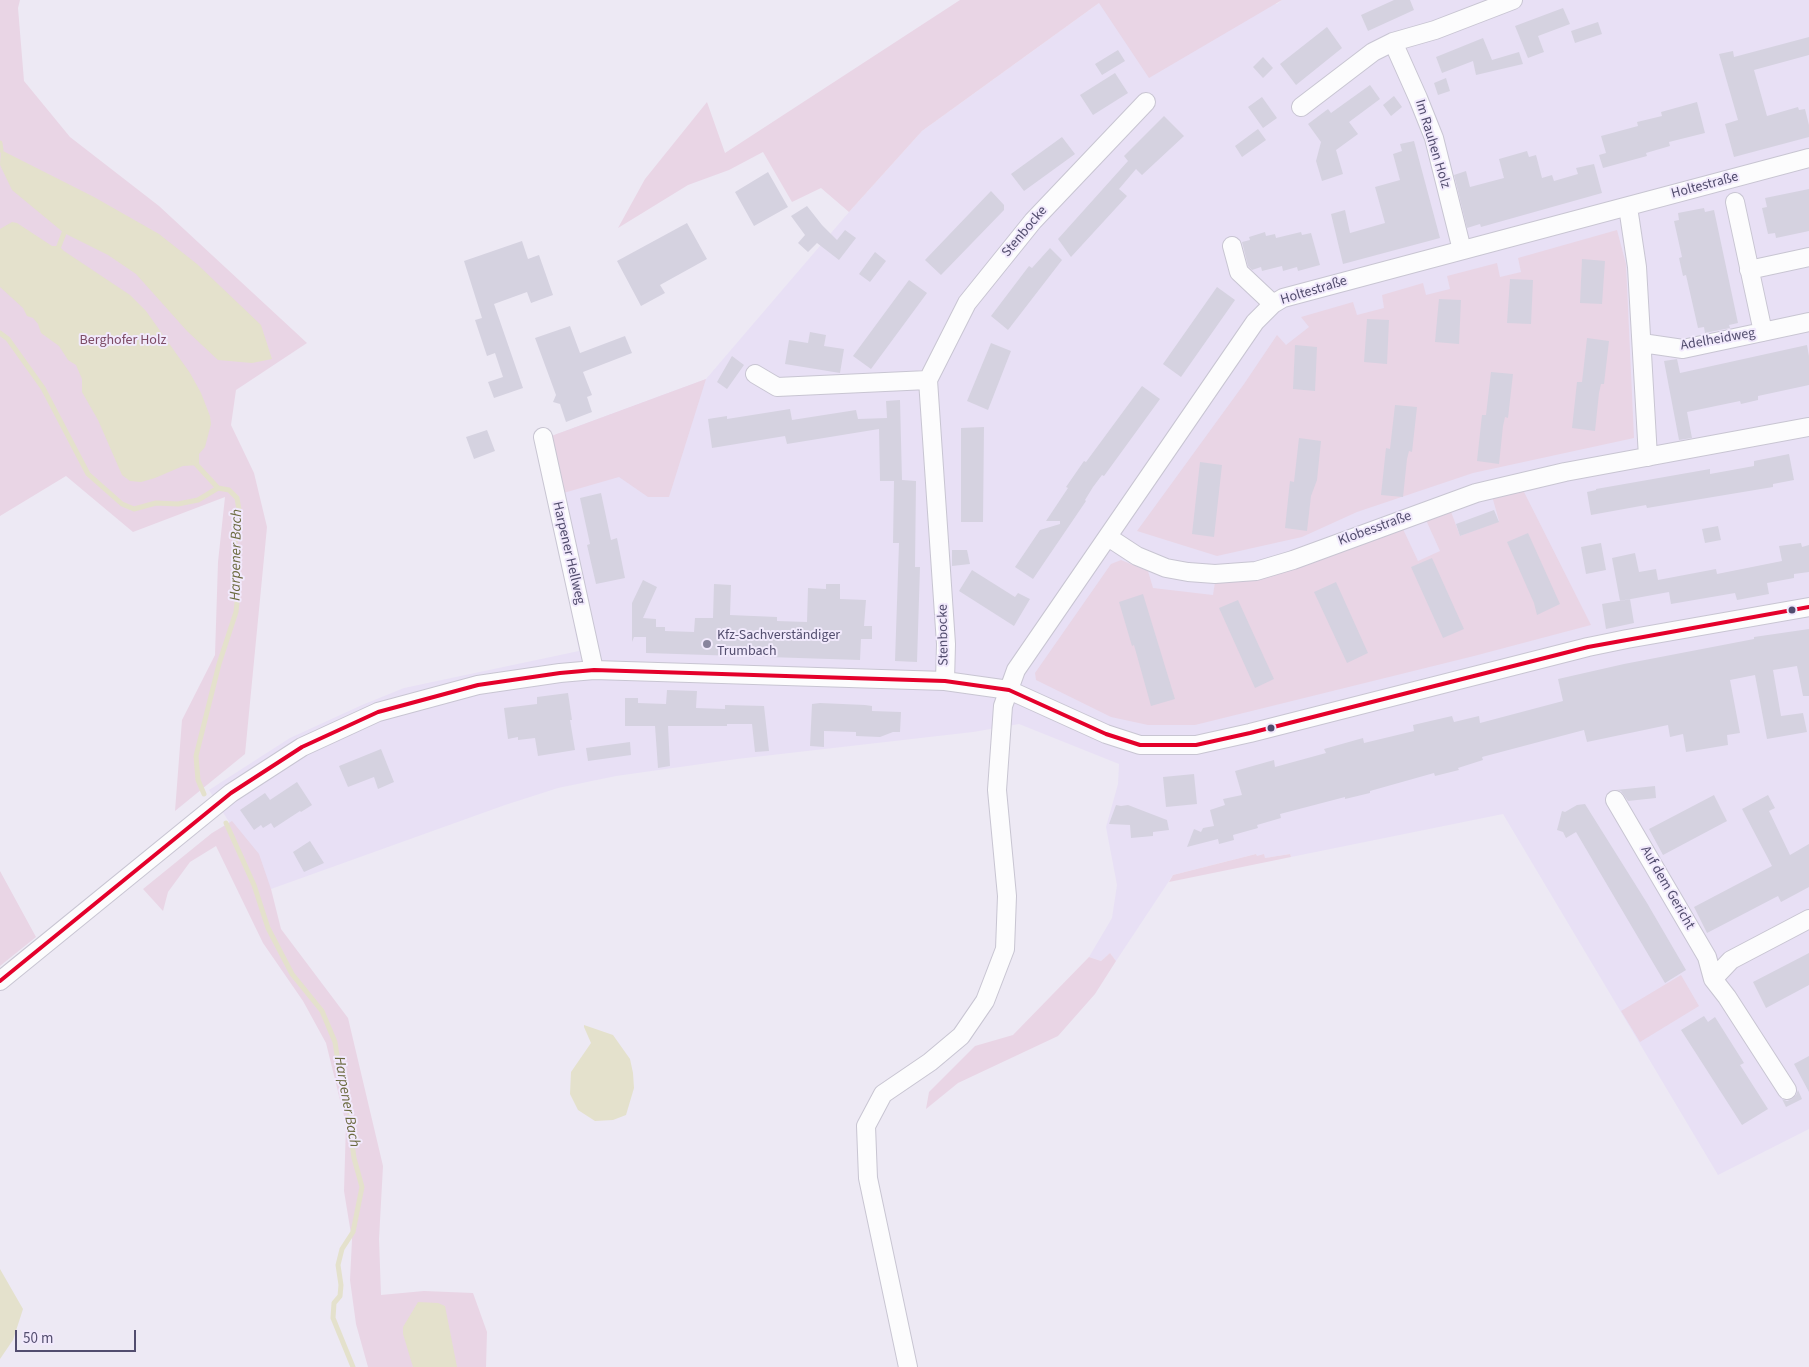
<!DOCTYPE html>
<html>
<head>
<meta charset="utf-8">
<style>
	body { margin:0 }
	#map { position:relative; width:1809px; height:1367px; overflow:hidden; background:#ede9f4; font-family:"Source Sans 3",sans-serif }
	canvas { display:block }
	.scale { position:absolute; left:15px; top:1330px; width:121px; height:22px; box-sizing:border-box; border:2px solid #524d6e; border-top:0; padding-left:6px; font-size:15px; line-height:18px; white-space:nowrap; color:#524d6e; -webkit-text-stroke:4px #f1e9fc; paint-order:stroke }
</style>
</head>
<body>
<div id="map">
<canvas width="1809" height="1367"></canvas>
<div class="scale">50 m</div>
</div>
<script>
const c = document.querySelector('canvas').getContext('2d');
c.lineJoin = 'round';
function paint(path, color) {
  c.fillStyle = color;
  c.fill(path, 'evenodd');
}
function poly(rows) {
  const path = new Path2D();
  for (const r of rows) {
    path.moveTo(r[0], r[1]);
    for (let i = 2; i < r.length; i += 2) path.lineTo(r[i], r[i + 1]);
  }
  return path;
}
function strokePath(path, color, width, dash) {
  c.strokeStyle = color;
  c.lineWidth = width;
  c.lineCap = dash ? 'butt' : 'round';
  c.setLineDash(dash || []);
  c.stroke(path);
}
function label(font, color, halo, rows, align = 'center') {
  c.font = font + ' "Source Sans 3",sans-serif';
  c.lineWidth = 4;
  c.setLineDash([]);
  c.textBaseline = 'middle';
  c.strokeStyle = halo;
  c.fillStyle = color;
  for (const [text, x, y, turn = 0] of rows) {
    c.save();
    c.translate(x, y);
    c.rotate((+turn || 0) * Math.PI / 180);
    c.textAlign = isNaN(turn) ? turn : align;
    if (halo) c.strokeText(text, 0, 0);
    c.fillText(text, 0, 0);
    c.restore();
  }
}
paint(poly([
	[1282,0,1809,0,1809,1129,1718,1175,1503,814,1291,857,1290,854,1265,858,1257,856,1256,854,1173,875,1116,961,1110,953,1101,961,1089,957,1112,918,1117,885,1106,827,1118,784,1119,764,1019,724,973,732,737,759,616,776,558,788,505,805,271,889,209,790,290,738,362,705,404,688,579,651,538,441,706,379,849,212,922,131,1099,3,1277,4]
]), '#e8e0f5');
paint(poly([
	[0,0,20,0,18,8,24,81,70,137,159,206,307,343,236,390,231,425,254,473,267,527,245,754,175,811,182,720,215,655,218,562,225,497,133,532,66,476,0,516],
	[960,0,1282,0,1149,78,1099,3,922,131,849,212,821,188,792,202,763,152,729,170,688,185,618,228,645,179,707,102,725,153],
	[1617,230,1626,264,1634,438,1473,473,1357,512,1302,537,1217,556,1137,531,1244,384,1277,335,1286,345,1309,327,1301,317,1353,302,1357,315,1384,308,1382,295,1423,283,1426,295,1450,289,1447,276,1497,263,1500,277,1521,272,1518,258],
	[706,379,669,497,648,497,619,477,560,494,546,438],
	[1521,486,1591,625,1474,656,1195,725,1148,725,1111,717,1036,680,1035,673,1111,564,1121,560,1148,571,1153,588,1213,595,1215,582,1270,576,1403,529,1418,561,1440,551,1426,520,1450,509,1460,536,1499,521,1492,496],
	[232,821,259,854,271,889,281,929,348,1018,383,1166,379,1239,381,1295,424,1291,473,1293,487,1332,486,1367,368,1367,356,1324,350,1280,352,1240,344,1191,346,1124,326,1043,303,1001,263,943,216,846,190,862,168,892,163,911,143,889,212,833],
	[1256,854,1257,856,1264,854,1265,858,1290,854,1291,857,1169,882,1173,875],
	[0,871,36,937,0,966],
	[1110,953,1116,961,1095,994,1058,1036,958,1083,926,1109,929,1092,975,1046,1013,1035,1089,957,1101,961],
	[1681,975,1699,1006,1640,1042,1621,1011]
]), '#e9d5e5');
paint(poly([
	[1,150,94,197,159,234,197,264,261,325,272,359,252,363,218,360,187,331,136,274,108,255,64,233,12,190,0,165],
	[12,222,17,223,52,246,59,246,64,251,130,295,146,311,190,373,201,393,210,416,211,424,205,447,199,454,199,465,183,466,155,478,141,482,130,481,122,475,98,420,82,392,82,379,76,365,68,360,59,346,41,333,38,324,33,318,27,316,23,308,0,287,0,229],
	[584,1025,613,1035,630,1059,633,1073,634,1088,626,1115,613,1120,595,1121,578,1110,570,1094,571,1072,591,1043,584,1027],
	[0,1269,23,1309,13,1340,0,1359],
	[418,1302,438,1303,445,1306,457,1367,413,1367,403,1334,403,1327]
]), '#e4e1cc');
strokePath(poly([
	[0,143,1,150],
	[59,246,64,233],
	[0,333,8,339,43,388,88,474,122,504,134,509,156,503,178,504,198,500,218,488,229,490,237,498,239,510,235,543,235,575,238,593,236,612,219,664,196,756,198,780,204,794],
	[194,462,218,488],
	[226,823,254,885,268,928,292,974,322,1011,335,1042,338,1062,350,1108,350,1128,354,1158,362,1187,353,1232,342,1249,338,1265,341,1285,340,1296,334,1303,333,1318,353,1367]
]), '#e4e1cc', 5);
paint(poly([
	[1394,0,1410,0,1414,10,1368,31,1361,15],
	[1563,8,1570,24,1538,36,1544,52,1528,58,1515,26],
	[1598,22,1602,34,1575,43,1571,31],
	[1327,27,1342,48,1296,85,1280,64],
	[1809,37,1809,55,1754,70,1767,116,1798,107,1799,110,1805,109,1809,125,1809,137,1734,157,1725,124,1738,120,1719,54,1733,51,1734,57],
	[1483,38,1492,60,1519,52,1523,64,1476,75,1473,61,1442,73,1436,57],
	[1118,50,1125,61,1102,75,1095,64],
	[1263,57,1273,68,1263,78,1253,67],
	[1115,73,1128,93,1093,115,1080,95],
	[1446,78,1450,91,1438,95,1434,83],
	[1370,85,1380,99,1349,122,1358,134,1336,150,1343,174,1322,181,1316,161,1321,142,1308,124,1328,109,1331,113],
	[1394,96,1402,107,1391,116,1383,105],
	[1262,97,1277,118,1263,128,1248,107],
	[1697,102,1705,133,1669,142,1670,146,1646,153,1647,156,1603,168,1599,155,1606,153,1601,136,1638,126,1637,122,1662,116,1661,112],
	[1164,116,1184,136,1142,175,1136,169,1119,189,1127,196,1071,257,1058,239,1128,161,1124,156],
	[1258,129,1266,140,1242,157,1235,146],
	[1062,137,1075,154,1024,191,1011,174],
	[1414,141,1440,238,1343,264,1331,214,1345,210,1350,233,1385,223,1375,187,1400,180,1393,154,1402,151,1400,144],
	[1527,151,1529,157,1536,155,1542,178,1552,175,1554,181,1578,174,1576,168,1594,164,1602,193,1481,227,1480,224,1467,228,1454,175,1466,171,1470,187,1504,178,1499,159],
	[768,172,788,207,754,226,735,192],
	[1809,189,1809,231,1776,238,1775,233,1768,234,1762,208,1767,207,1765,198],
	[991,191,1004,205,1004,210,941,275,925,260],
	[807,206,822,225,837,240,845,230,856,238,839,260,817,243,808,252,798,243,805,235,791,216],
	[1704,208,1705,212,1714,210,1738,323,1729,325,1730,328,1705,333,1704,327,1698,328,1686,275,1683,276,1679,258,1682,257,1674,221,1679,220,1678,213],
	[687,223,707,259,660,285,665,293,641,306,617,261],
	[1265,232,1266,236,1275,234,1276,238,1301,232,1302,235,1311,233,1320,265,1298,271,1297,267,1283,271,1282,266,1262,271,1261,267,1252,270,1248,266,1242,242,1250,240,1249,237],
	[522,241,528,259,539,255,553,295,531,303,527,292,494,304,523,388,494,398,488,382,503,377,495,353,487,356,475,320,482,318,464,261],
	[1050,248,1062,260,1008,330,991,316,1029,266,1032,268],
	[875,252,886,261,870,282,859,274],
	[1582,259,1605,261,1602,304,1580,303],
	[1510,279,1533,280,1531,324,1507,323],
	[909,280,927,293,871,369,853,356],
	[1217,287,1235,300,1181,377,1163,364],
	[1439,299,1461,300,1459,344,1435,342],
	[1367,319,1389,320,1387,364,1364,362],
	[570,326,580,353,625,336,632,353,583,372,592,395,587,397,592,412,566,422,560,404,553,402,556,395,535,338],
	[810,332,826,335,824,346,844,349,840,373,785,364,789,340,808,343],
	[1587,338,1609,341,1604,384,1601,384,1599,393,1595,431,1572,428,1577,382,1582,382],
	[991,343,1011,351,988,410,967,401],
	[1295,345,1317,347,1315,391,1293,389],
	[1807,345,1809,356,1809,385,1758,396,1758,400,1741,404,1740,401,1687,412,1692,438,1679,440,1664,361,1677,359,1680,373],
	[732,356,744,365,727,389,717,382],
	[1491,372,1513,374,1508,418,1505,417,1503,426,1499,464,1477,461,1482,415,1486,415],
	[1142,386,1160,399,1104,476,1102,475,1093,487,1085,500,1086,501,1033,579,1015,567,1040,530,1060,524,1060,521,1046,521,1068,488,1066,487,1084,461,1086,462],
	[900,400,902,480,916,481,915,567,920,567,917,662,895,661,899,543,893,543,894,481,880,481,879,429,787,444,785,436,712,448,708,419,727,416,727,419,790,409,792,420,856,410,858,419,887,418,886,401],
	[1395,405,1417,407,1412,452,1409,451,1407,459,1403,497,1381,495,1386,448,1390,449],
	[984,427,983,522,961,522,961,428],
	[487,430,495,451,474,459,466,437],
	[1299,438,1321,441,1317,480,1311,496,1307,531,1285,528,1290,481,1294,482],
	[1789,454,1794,480,1773,484,1773,487,1647,508,1646,505,1591,515,1587,492,1596,490,1596,489,1710,469,1710,474,1754,466,1754,461],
	[1200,462,1222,465,1214,537,1192,534],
	[601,493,611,540,617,538,625,578,596,584,587,545,590,544,580,498],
	[1494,510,1499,522,1460,536,1456,524],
	[1718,526,1721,540,1705,543,1702,529],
	[1528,533,1560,604,1537,615,1534,603,1507,542],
	[1601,543,1606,570,1586,574,1581,547],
	[1801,543,1802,547,1809,545,1809,572,1794,574,1794,578,1767,583,1769,594,1737,600,1735,593,1671,604,1669,592,1620,601,1612,558,1635,553,1639,572,1656,569,1658,580,1716,569,1717,574,1782,561,1779,546],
	[952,550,967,550,970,564,952,566],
	[1432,558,1464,629,1443,638,1411,567],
	[972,570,1015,597,1018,593,1030,599,1014,626,959,591],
	[643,580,657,587,643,618,656,619,656,627,665,627,665,631,694,632,695,618,713,618,714,584,731,585,730,615,777,617,777,621,807,622,808,588,826,589,826,584,840,584,840,599,866,600,864,626,872,626,872,639,861,639,860,660,646,653,646,637,634,637,632,642,632,603],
	[1336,582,1368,653,1347,663,1314,592],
	[1143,594,1175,699,1151,706,1134,645,1132,646,1119,602],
	[1630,599,1634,623,1606,629,1602,604],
	[1238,600,1274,679,1255,688,1219,608],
	[1809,629,1809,696,1803,696,1797,666,1773,670,1781,716,1803,713,1807,732,1767,739,1755,675,1730,680,1740,733,1727,735,1728,745,1686,752,1683,734,1670,737,1668,725,1587,742,1584,730,1482,757,1483,760,1458,768,1459,770,1435,776,1434,773,1370,791,1370,793,1345,799,1345,797,1280,814,1281,818,1257,825,1258,828,1233,835,1234,840,1219,844,1218,839,1187,847,1194,829,1201,832,1203,828,1214,826,1210,810,1225,805,1223,799,1242,795,1235,771,1274,760,1275,767,1326,753,1324,749,1363,738,1364,743,1414,731,1413,725,1452,716,1454,722,1479,716,1480,723,1563,701,1558,679,1624,664,1754,639,1754,637],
	[667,690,697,691,696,708,725,709,725,705,764,706,769,751,755,752,752,724,727,724,727,726,668,726,670,766,658,768,655,726,625,726,625,698,638,698,638,703,666,704],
	[568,693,572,720,570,720,575,750,538,756,535,738,518,740,518,737,508,739,504,708,537,704,537,697],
	[820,703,865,705,872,706,872,711,901,712,900,732,893,732,880,737,856,736,856,732,824,731,824,747,810,746,812,704],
	[630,742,631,755,588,761,586,748],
	[381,749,394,782,378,789,374,777,348,787,339,766],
	[1194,774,1197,804,1166,807,1163,777],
	[297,782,312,805,301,812,300,811,274,828,271,823,263,828,261,825,254,830,240,810,265,793,270,800],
	[1655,786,1656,798,1628,801,1621,791,1616,790],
	[1714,795,1727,821,1663,855,1649,829],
	[1768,795,1775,808,1769,811,1790,855,1809,844,1809,887,1781,902,1778,896,1707,933,1694,907,1772,866,1742,809],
	[1585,804,1647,903,1686,970,1665,983,1576,832,1566,838,1563,832,1557,830,1562,811,1565,812,1577,805],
	[1116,805,1121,806,1128,805,1167,820,1169,830,1153,832,1153,836,1131,838,1130,825,1109,824],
	[310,841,324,863,304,872,293,852],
	[1809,953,1809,985,1766,1008,1753,982],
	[1704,1016,1708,1022,1715,1017,1744,1063,1740,1065,1768,1109,1742,1125,1681,1030],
	[1809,1056,1809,1092,1794,1064],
	[1798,1090,1802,1099,1786,1107,1782,1099,1787,1101,1792,1099,1796,1095]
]), '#d5d2e0');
const minor = poly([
	[1393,42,1418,98,1434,138,1462,250],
	[1301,107,1373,52,1393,42,1435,30,1513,0],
	[1735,202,1763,332],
	[1628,207,1637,267,1648,457],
	[1232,246,1239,272,1273,304],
	[1749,270,1809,257],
	[1642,343,1683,349,1809,322],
	[755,374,777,387,928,380],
	[543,437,594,670],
	[1108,537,1137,556,1166,568,1188,572,1215,574,1256,571,1293,560,1476,493,1565,472,1808,427],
	[945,681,946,644,928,380,967,303,1033,221,1146,102],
	[1615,800,1707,957,1713,979,1727,997,1787,1090],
	[1713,979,1731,960,1809,919],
	[0,981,231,793,302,747,378,712,478,685,560,673,594,670,945,681,1009,690,1106,734,1140,745,1196,745,1250,733,1588,647,1627,639,1809,607],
	[908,1367,868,1178,866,1126,883,1094,930,1062,961,1036,985,1001,1005,949,1007,896,997,790,1003,706,1016,670,1255,322,1273,304,1283,298,1809,158]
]);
strokePath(minor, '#c8c5d2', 20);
strokePath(minor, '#fcfcfd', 18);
strokePath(poly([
	[0,981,231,793,302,747,378,712,478,685,560,673,594,670,945,681,1009,690,1106,734,1140,745,1196,745,1250,733,1588,647,1809,607]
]), '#e4002b', 4);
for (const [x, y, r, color] of [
	[1792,610,4.5,"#524d6e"],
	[707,644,5,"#88849d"],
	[1271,728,4.5,"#524d6e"]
]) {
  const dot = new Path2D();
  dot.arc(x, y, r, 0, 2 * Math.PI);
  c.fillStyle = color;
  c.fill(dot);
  strokePath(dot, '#f1e9fc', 2);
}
label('14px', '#524d6e', '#f1e9fc', [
	["Im Rauhen Holz",1432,144,73],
	["Holtestraße",1705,186,-15],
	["Stenbocke",1025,232,-50],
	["Holtestraße",1314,291,-17],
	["Adelheidweg",1718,340,-10],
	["Klobesstraße",1375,529,-20],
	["Harpener Hellweg",568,553,77],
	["Stenbocke",944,635,-91],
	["Auf dem Gericht",1667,888,60]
]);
label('14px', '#7d4c65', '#f1e9fc', [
	["Berghofer Holz",123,341]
]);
label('14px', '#524d6e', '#f1e9fc', [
	["Kfz-Sachverständiger",717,636],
	["Trumbach",717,652]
], 'left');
label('italic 15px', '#6b6a3f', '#f1e9fc', [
	["Harpener Bach",237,555,-89],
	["Harpener Bach",346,1102,80]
]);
</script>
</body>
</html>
